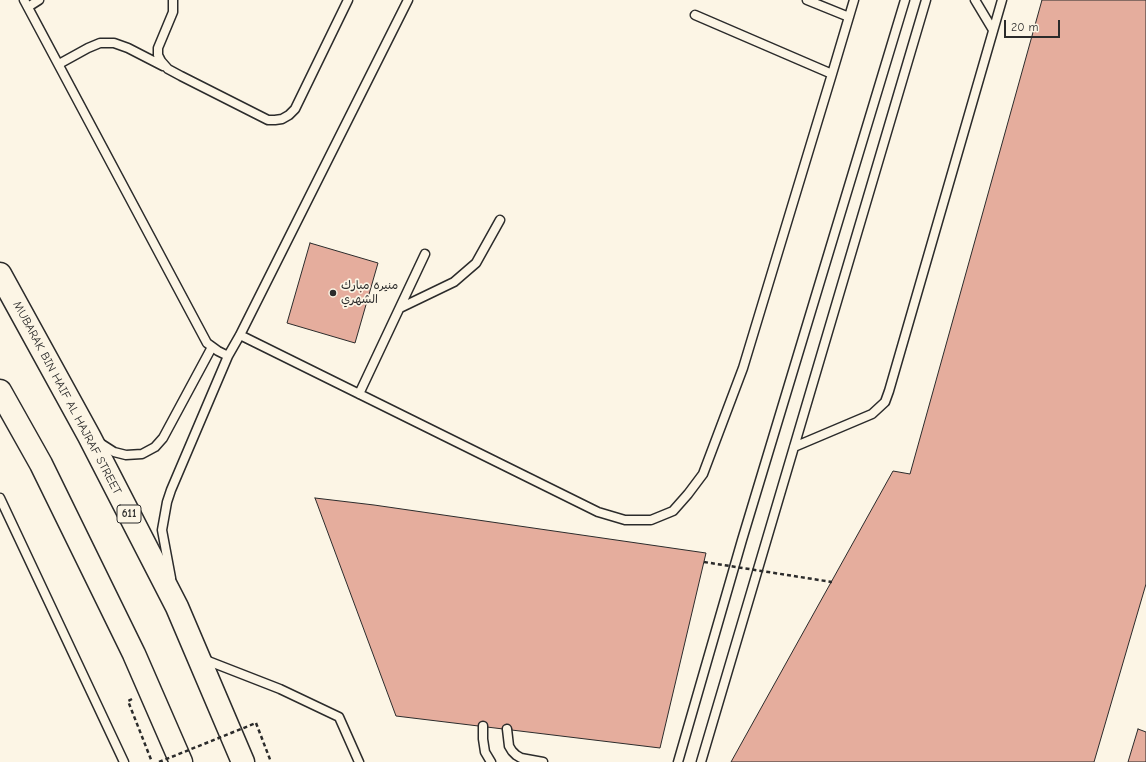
<!DOCTYPE html>
<html>
<head>
<meta charset="utf-8">
<style>
	body { margin:0 }
	#map { position:relative; width:1146px; height:762px; overflow:hidden; background:#fcf5e5; font-family:"Comic Neue",sans-serif }
	canvas { display:block }
	.scale { position:absolute; left:1004px; top:20px; width:56px; height:18px; box-sizing:border-box; border:2px solid #2b2b2b; border-top:0; padding-left:5px; font-size:12px; line-height:14px; white-space:nowrap; color:#2b2b2b; -webkit-text-stroke:3px #fcf5e5; paint-order:stroke }
</style>
</head>
<body>
<div id="map">
<canvas width="1146" height="762"></canvas>
<div class="scale">20 m</div>
</div>
<script>
const c = document.querySelector('canvas').getContext('2d');
c.lineJoin = 'round';
function paint(path, color) {
  c.fillStyle = color;
  c.fill(path, 'evenodd');
}
function poly(rows) {
  const path = new Path2D();
  for (const r of rows) {
    path.moveTo(r[0], r[1]);
    for (let i = 2; i < r.length; i += 2) path.lineTo(r[i], r[i + 1]);
  }
  return path;
}
function strokePath(path, color, width, dash) {
  c.strokeStyle = color;
  c.lineWidth = width;
  c.lineCap = dash ? 'butt' : 'round';
  c.setLineDash(dash || []);
  c.stroke(path);
}
function label(font, color, halo, rows, align = 'center') {
  c.font = font + ' "Comic Neue","Playpen Sans Arabic",sans-serif';
  c.lineWidth = 3.5;
  c.setLineDash([]);
  c.textBaseline = 'middle';
  c.strokeStyle = halo;
  c.fillStyle = color;
  for (const [text, x, y, turn = 0] of rows) {
    c.save();
    c.translate(x, y);
    c.rotate((+turn || 0) * Math.PI / 180);
    c.textAlign = isNaN(turn) ? turn : align;
    if (halo) c.strokeText(text, 0, 0);
    c.fillText(text, 0, 0);
    c.restore();
  }
}
const building = poly([
	[1042,0,1146,0,1146,584,1094,762,731,762,893,471,910,474,1042,0],
	[310,243,378,263,355,343,287,323,310,243],
	[315,498,374,505,706,553,660,748,396,716,315,498],
	[1138,729,1146,732,1146,762,1128,762,1138,729]
]);
paint(building, '#e5ad9d');
strokePath(building, '#2b2b2b', 1);
const service = poly([
	[24,0,207,343,218,351,228,356],
	[173,0,173,12,158,48,158,55,161,61,168,69,181,76,268,120,275,120,282,119,289,115,295,109,348,0],
	[807,0,849,17],
	[975,0,993,30],
	[28,7,39,0],
	[695,15,832,74],
	[59,64,88,48,100,43,114,43,128,48,163,66],
	[400,308,454,282,476,263,500,220],
	[240,335,598,512,625,520,651,520,673,511,688,494,703,474,743,368,832,74,854,0],
	[359,394,425,254],
	[100,443,114,452,126,455,142,454,155,447,163,438,212,347],
	[794,447,872,414,885,402,889,391,1002,0],
	[0,498,124,762],
	[171,578,162,530,167,502,171,490,228,356,240,335,408,0],
	[203,659,280,689,339,717,359,762],
	[483,726,483,739,485,752,491,762],
	[507,729,509,746,512,751,516,755,521,758,543,762],
	[678,762,742,540,905,0],
	[701,762,926,0]
]);
const primary = poly([
	[0,274,89,436,177,607,243,762],
	[0,391,41,464,134,654,181,762]
]);
strokePath(service, '#2b2b2b', 11);
strokePath(primary, '#2b2b2b', 25);
strokePath(poly([
	[132,699,128,701,152,762],
	[256,723,271,762]
]), '#2b2b2b', 2.5, [4, 3]);
strokePath(service, '#fcf5e5', 8);
strokePath(primary, '#fcf5e5', 22);
strokePath(poly([
	[704,562,832,582],
	[159,762,256,723]
]), '#2b2b2b', 2.5, [4, 3]);
for (const [x, y, r, color] of [
	[333,293,4,"#2b2b2b"]
]) {
  const dot = new Path2D();
  dot.arc(x, y, r, 0, 2 * Math.PI);
  c.fillStyle = color;
  c.fill(dot);
  strokePath(dot, '#fcf5e5', 1.5);
}
for (const [x, y, w] of [
	[129,514,24]
]) {
  const box = new Path2D();
  box.roundRect(x - w / 2, y - 9, w, 18, 3);
  c.fillStyle = '#fcf5e5';
  c.fill(box);
  strokePath(box, '#2b2b2b', 1);
}
label('bold 11px', '#2b2b2b', null, [
	["611",129,514]
]);
label('12px', '#2b2b2b', '#fcf5e5', [
	["منيره مبارك",341,286],
	["الشهري",341,300]
], 'left');
label('12px', '#2b2b2b', '#fcf5e5', [
	["MUBARAK BIN HAIF AL HAJRAF STREET",67,398,62]
]);
</script>
</body>
</html>
